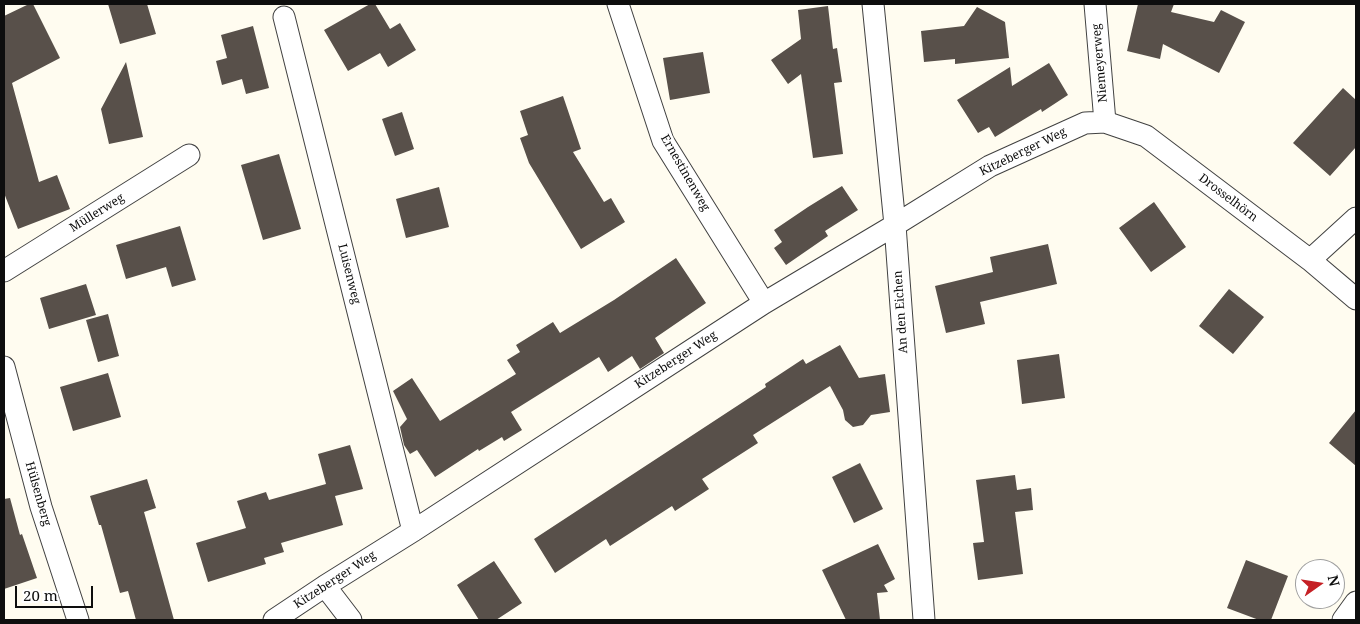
<!DOCTYPE html>
<html>
<head>
<meta charset="utf-8">
<style>
	body { margin:0 }
	#map { position:relative; width:1360px; height:624px; overflow:hidden; background:#fffcf0; font-family:"Noto Serif",serif }
	canvas { display:block }
	.frame { position:absolute; inset:0; border:5px solid #0e0e0e; pointer-events:none }
	.north { position:absolute; left:1295px; top:559px; width:50px; height:50px; box-sizing:border-box; background:#fff; border:1px solid #9f9f9f; border-radius:50%; rotate:77deg; font-size:14px; font-weight:700; line-height:20px; text-align:center; color:#0e0e0e }
	.north::after { content:''; display:block; margin:auto; width:18px; height:22px; background:#c52025; clip-path:polygon(50% 0,100% 100%,50% 72%,0 100%) }
	.scale { position:absolute; left:15px; top:586px; width:78px; height:22px; box-sizing:border-box; border:2px solid #0e0e0e; border-top:0; padding-left:6px; font-size:15px; line-height:18px; white-space:nowrap; color:#0e0e0e; -webkit-text-stroke:4px #fff; paint-order:stroke }
</style>
</head>
<body>
<div id="map">
<canvas width="1360" height="624"></canvas>
<div class="frame"></div>
<div class="north">N</div>
<div class="scale">20 m</div>
</div>
<script>
const c = document.querySelector('canvas').getContext('2d');
c.lineJoin = 'round';
function paint(path, color) {
  c.fillStyle = color;
  c.fill(path, 'evenodd');
}
function poly(rows) {
  const path = new Path2D();
  for (const r of rows) {
    path.moveTo(r[0], r[1]);
    for (let i = 2; i < r.length; i += 2) path.lineTo(r[i], r[i + 1]);
  }
  return path;
}
function strokePath(path, color, width, dash) {
  c.strokeStyle = color;
  c.lineWidth = width;
  c.lineCap = dash ? 'butt' : 'round';
  c.setLineDash(dash || []);
  c.stroke(path);
}
function label(font, color, halo, rows, align = 'center') {
  c.font = font + ' "Noto Serif",serif';
  c.lineWidth = 5;
  c.setLineDash([]);
  c.textBaseline = 'middle';
  c.strokeStyle = halo;
  c.fillStyle = color;
  for (const [text, x, y, turn = 0] of rows) {
    c.save();
    c.translate(x, y);
    c.rotate((+turn || 0) * Math.PI / 180);
    c.textAlign = isNaN(turn) ? turn : align;
    if (halo) c.strokeText(text, 0, 0);
    c.fillText(text, 0, 0);
    c.restore();
  }
}
paint(poly([
	[29,4,33,4,60,58,12,83,39,182,57,175,70,209,18,229,4,193,4,16],
	[108,4,147,4,156,34,120,44],
	[370,4,375,4,390,29,400,23,416,50,388,67,380,53,348,71,324,30],
	[1138,4,1174,4,1171,12,1214,22,1221,10,1245,22,1219,73,1163,44,1160,59,1127,51],
	[828,6,833,49,837,48,842,82,834,83,843,154,813,158,801,74,788,84,771,60,801,39,798,10],
	[977,7,1005,22,1009,58,955,64,955,59,924,62,921,31,964,26],
	[253,26,269,88,246,94,242,79,222,85,216,61,227,58,221,35],
	[703,52,710,93,670,100,663,58],
	[126,62,143,137,109,144,101,109],
	[1049,63,1068,95,1042,112,1041,109,995,137,989,127,978,133,957,100,1010,67,1012,86],
	[1343,88,1356,100,1356,147,1330,176,1293,143],
	[563,96,581,149,573,152,604,202,611,198,625,222,581,249,529,163,520,138,528,135,520,111],
	[402,112,414,149,395,156,382,119],
	[279,154,301,229,263,240,241,165],
	[842,186,858,210,825,231,828,236,786,265,774,248,782,242,774,230,808,207],
	[439,187,449,227,406,238,396,199],
	[1154,202,1186,247,1151,272,1119,228],
	[180,226,196,280,172,287,166,267,126,279,116,245],
	[1048,244,1057,284,980,302,985,324,946,333,935,286,993,272,990,257],
	[676,258,706,303,655,338,664,353,640,369,632,356,608,372,599,357,511,412,522,430,504,441,502,437,479,451,478,449,435,477,417,450,410,454,404,445,400,427,407,419,393,391,412,378,440,421,516,374,507,360,520,352,516,345,553,322,560,333,614,300],
	[86,284,96,315,49,329,40,298],
	[1229,289,1264,317,1233,354,1199,326],
	[108,314,119,356,98,362,86,320],
	[840,345,859,378,885,374,890,412,871,415,863,425,853,427,845,420,843,410,830,386,753,435,758,443,702,479,709,489,675,511,672,506,610,546,606,539,555,573,534,539,766,387,765,384,803,359,806,364],
	[1059,354,1065,398,1022,404,1017,360],
	[108,373,121,417,73,431,60,387],
	[1356,410,1356,466,1329,443],
	[350,445,363,489,335,496,343,525,281,543,284,552,264,558,266,564,208,582,196,543,246,528,237,501,266,492,269,500,326,484,318,454],
	[860,463,883,509,854,523,832,477],
	[1015,475,1017,490,1031,488,1033,510,1015,512,1023,574,978,580,973,543,984,542,976,480],
	[147,479,156,508,144,512,174,620,136,620,128,591,120,593,101,525,99,525,90,496],
	[10,498,20,535,22,534,37,578,4,589,4,499],
	[878,544,895,579,884,585,888,592,877,593,880,620,846,620,822,570],
	[1246,560,1288,576,1271,620,1259,620,1227,608],
	[494,561,522,603,496,620,479,620,457,585]
]), '#58504a');
const street = poly([
	[618,4,663,141,764,303],
	[873,4,895,225,924,620],
	[1095,4,1105,122],
	[284,17,413,531],
	[1310,260,1356,218],
	[4,271,189,155],
	[4,367,41,507,78,620],
	[325,586,351,620],
	[274,620,325,586,413,531,764,303,895,225,990,166,1085,123,1105,122,1146,136,1310,260,1356,299],
	[1343,620,1356,602]
]);
strokePath(street, '#414141', 23);
strokePath(street, '#fff', 21);
label('12px', '#0e0e0e', '#fff', [
	["Niemeyerweg",1100,63,-95],
	["Kitzeberger Weg",1023,152,-26],
	["Ernestinenweg",685,173,60],
	["Drosselhörn",1228,198,37],
	["Müllerweg",97,213,-32],
	["Luisenweg",349,274,76],
	["An den Eichen",901,312,-94],
	["Kitzeberger Weg",676,360,-33],
	["Hülsenberg",38,494,74],
	["Kitzeberger Weg",335,580,-33]
]);
</script>
</body>
</html>
